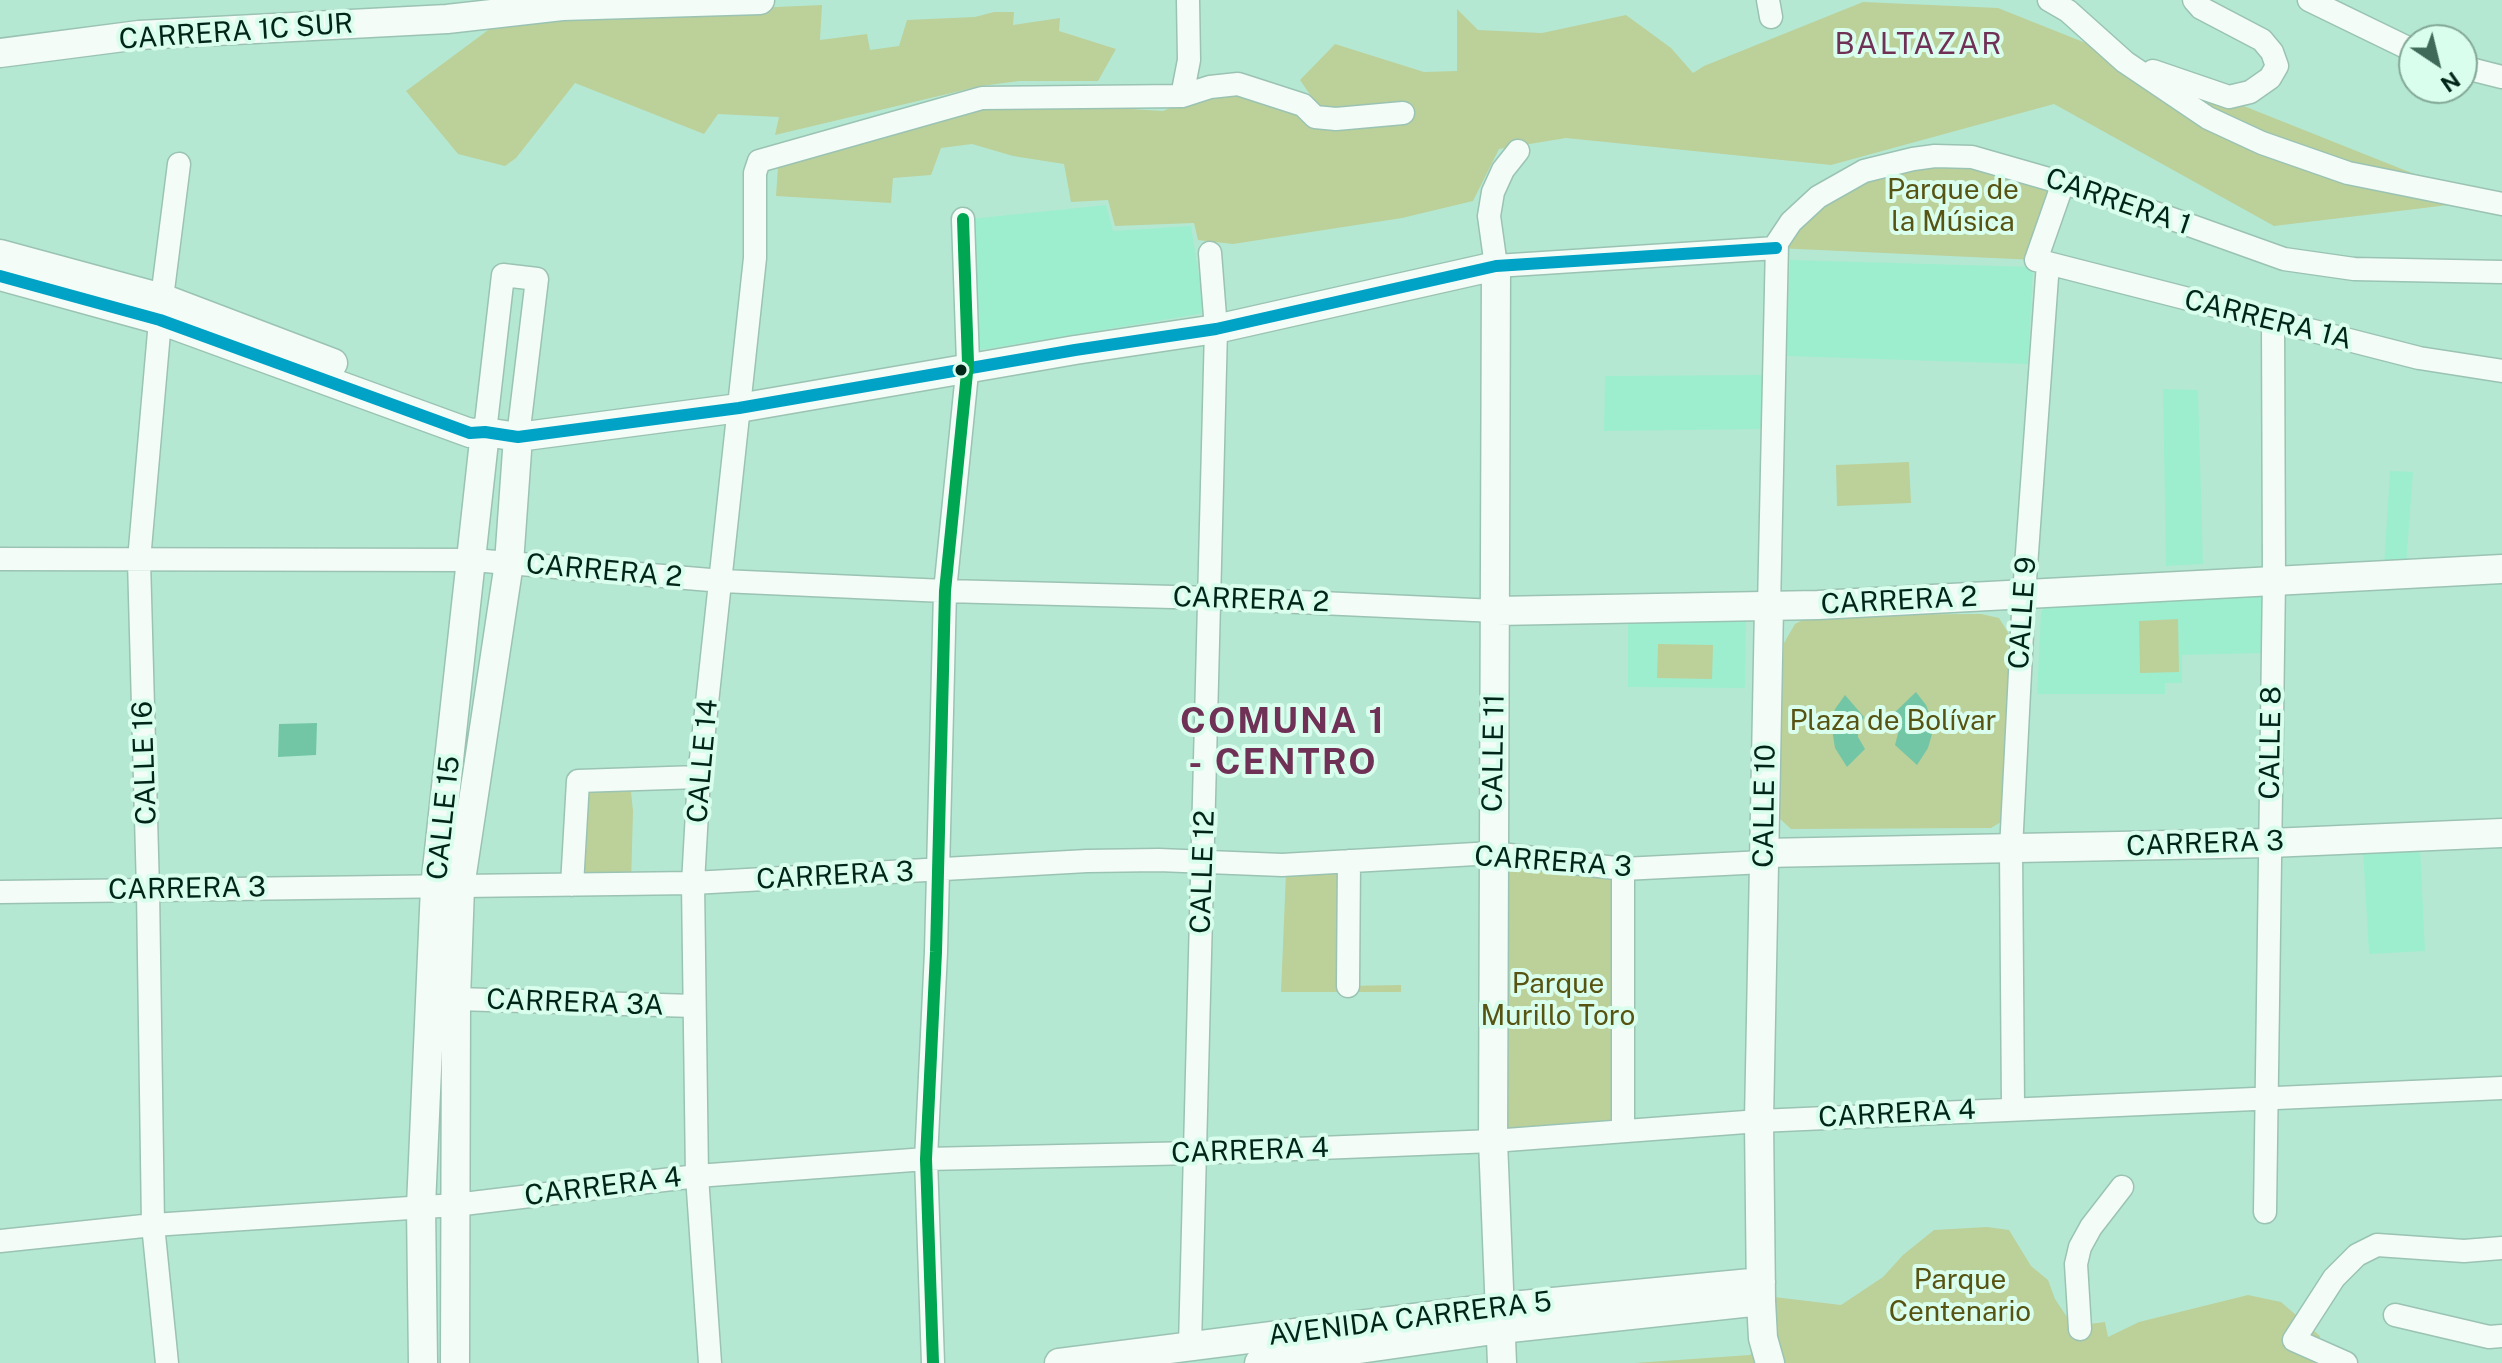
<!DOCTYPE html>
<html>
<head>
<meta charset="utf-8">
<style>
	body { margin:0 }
	#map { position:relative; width:2502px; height:1363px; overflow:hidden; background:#b5e8d3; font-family:"Public Sans",sans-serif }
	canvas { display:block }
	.north { position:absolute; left:2398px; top:24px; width:80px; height:80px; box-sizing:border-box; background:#dafeed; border:2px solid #83a898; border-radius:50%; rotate:145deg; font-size:22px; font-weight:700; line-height:32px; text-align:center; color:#002619 }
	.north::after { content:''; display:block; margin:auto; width:28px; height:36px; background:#3f6a5a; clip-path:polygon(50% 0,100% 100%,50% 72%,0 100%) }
</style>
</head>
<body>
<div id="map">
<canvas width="2502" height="1363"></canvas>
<div class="north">N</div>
</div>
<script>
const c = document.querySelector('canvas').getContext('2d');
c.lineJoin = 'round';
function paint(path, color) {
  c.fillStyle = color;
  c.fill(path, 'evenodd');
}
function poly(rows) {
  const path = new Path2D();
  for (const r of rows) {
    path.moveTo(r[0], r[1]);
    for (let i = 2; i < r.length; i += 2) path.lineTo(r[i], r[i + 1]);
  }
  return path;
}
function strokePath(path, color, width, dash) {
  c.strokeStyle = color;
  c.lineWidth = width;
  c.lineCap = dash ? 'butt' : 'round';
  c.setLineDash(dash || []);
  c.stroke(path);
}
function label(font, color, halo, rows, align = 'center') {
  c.font = font + ' "Public Sans",sans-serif';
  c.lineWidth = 8;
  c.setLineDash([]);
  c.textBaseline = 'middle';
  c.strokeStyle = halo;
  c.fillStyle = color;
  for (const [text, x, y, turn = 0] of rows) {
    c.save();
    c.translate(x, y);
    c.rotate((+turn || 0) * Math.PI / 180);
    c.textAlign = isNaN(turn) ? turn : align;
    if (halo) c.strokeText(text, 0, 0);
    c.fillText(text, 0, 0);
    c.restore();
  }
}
paint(poly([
	[1106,205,1113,231,1191,226,1205,313,974,351,970,219],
	[1790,260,2033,267,2028,364,1786,356],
	[1764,375,1764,429,1604,431,1605,376],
	[2163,389,2198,390,2203,564,2166,566],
	[2390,471,2413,472,2406,566,2384,566],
	[2264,595,2264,653,2182,655,2182,683,2165,683,2165,694,2037,694,2041,612,2045,606],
	[1628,612,1746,613,1745,688,1628,687],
	[2420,846,2425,951,2369,954,2363,850]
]), '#9deece');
paint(poly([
	[1863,2,1998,8,2482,201,2274,226,2054,104,1831,165,1566,138,1499,149,1473,201,1402,218,1233,244,1198,240,1194,223,1115,226,1108,200,1071,202,1064,164,1013,156,972,144,941,148,931,175,893,178,891,203,776,196,778,167,988,107,1085,106,1163,111,1186,101,1236,92,1291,110,1315,128,1335,131,1300,80,1335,44,1424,72,1457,71,1457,9,1478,30,1542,33,1626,15,1671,48,1693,73,1704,66],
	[822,5,820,40,867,34,870,50,899,46,907,20,975,17,994,12,1014,12,1013,25,1060,18,1059,31,1116,49,1098,81,1019,81,981,86,775,135,779,117,718,114,704,134,575,83,516,158,505,166,458,154,406,91,503,19],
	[1935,156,2063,183,2036,260,1776,248,1818,197],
	[1909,462,1911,503,1837,506,1836,465],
	[1981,614,1999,618,2009,634,2007,803,2001,822,1991,828,1791,829,1779,818,1776,803,1784,643,1795,624,1812,615],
	[2178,619,2179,672,2140,673,2139,621],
	[1658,644,1713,645,1712,679,1657,678],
	[630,782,633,811,631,885,575,875,580,783],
	[1493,853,1623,869,1623,1131,1493,1141],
	[1349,861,1348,986,1401,985,1401,992,1281,992,1286,873],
	[1987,1227,2009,1230,2031,1266,2048,1280,2055,1299,2073,1326,2105,1322,2108,1337,2139,1322,2248,1295,2281,1302,2320,1336,2315,1363,1634,1363,1750,1355,1763,1338,1774,1297,1841,1305,1883,1277,1903,1255,1934,1230]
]), '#bcd09a');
paint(poly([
	[1916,692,1926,705,1931,718,1932,734,1928,748,1917,765,1895,745,1899,730,1891,716],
	[1845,695,1864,717,1858,730,1858,737,1865,749,1847,767,1835,748,1831,723,1835,709],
	[317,723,316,755,278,757,279,724]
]), '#72c6a6');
const minor = poly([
	[1768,0,1771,17],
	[2049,0,2068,11,2125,62,2208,118,2262,143,2348,173,2502,204],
	[2309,0,2414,51],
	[2462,67,2502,77],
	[2153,71,2229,97,2250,92,2270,78,2277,66,2272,52,2262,40,2201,8,2194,0],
	[1182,96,1189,60,1188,0],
	[1518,151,1503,170,1493,192,1489,216,1496,266,1776,248],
	[2063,183,2036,260,2419,358,2502,371],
	[485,432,503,275,537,279,518,437],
	[0,559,473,560,722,581,945,591,1211,598,1496,611],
	[1769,607,1777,243,1791,222,1818,197,1864,171,1913,159,1935,156,1972,157,2108,196,2284,259,2354,269,2502,272],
	[1623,869,1623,1131],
	[572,885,578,781,699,777],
	[0,892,693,883,1087,861,1159,860,1282,865,1493,853,1623,869,1764,862],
	[1348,986,1349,861],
	[456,999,694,1006],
	[2013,1108,2011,849,2024,594,2048,263],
	[2265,1212,2274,580,2273,321],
	[0,1241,153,1225,455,1205,697,1176,926,1159,1196,1153,1493,1141,1759,1121,2502,1088],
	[2395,1315,2489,1337,2502,1336],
	[2080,1329,2076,1264,2080,1247,2091,1227,2122,1187],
	[1190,1346,1216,329,1210,253],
	[167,1363,153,1225,148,890,139,560,162,298,179,164],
	[710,1363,697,1176,693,883,699,777,755,258,755,173,759,161,982,98,1182,96,1210,87,1238,84,1303,105,1315,117,1336,119,1403,113],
	[933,1363,926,1159,936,952,945,591,968,363,963,219],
	[2346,1363,2294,1340,2334,1278,2357,1255,2377,1245,2464,1251,2502,1248]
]);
const major = poly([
	[0,53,139,35,447,19,562,6,760,0],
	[0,254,162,298,333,363],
	[0,276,160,320,470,433,485,432,518,437,739,408,1075,350,1216,329,1496,266,1493,1141,1502,1363],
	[1769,607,1759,1121,1761,1301,1763,1338,1770,1363],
	[1496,611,1818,605,2502,569],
	[1764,853,2270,843,2502,833],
	[423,1363,421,1206,435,887,485,432],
	[455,1363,456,999,460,887,509,563,518,437],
	[1059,1363,1501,1307,1761,1282],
	[1259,1363,1501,1329,1761,1301]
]);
strokePath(minor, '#9ac3b3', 25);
strokePath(major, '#9ac3b3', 31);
strokePath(minor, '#f4fcf8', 22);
strokePath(major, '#f4fcf8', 28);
strokePath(poly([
	[0,276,160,320,470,433,485,432,518,437,739,408,1075,350,1216,329,1496,266,1776,248]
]), '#00a2c5', 12);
strokePath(poly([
	[933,1363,926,1159,936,952,945,591,968,363,963,219]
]), '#00a651', 12);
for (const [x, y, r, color] of [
	[961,370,7,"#002619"]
]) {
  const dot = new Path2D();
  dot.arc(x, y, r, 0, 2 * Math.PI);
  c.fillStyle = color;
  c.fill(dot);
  strokePath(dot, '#dafeed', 3);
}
label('28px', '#002619', '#dafeed', [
	["CARRERA 1C SUR",236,32,-4],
	["CARRERA 1",2118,202,19],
	["CARRERA 1A",2268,320,14],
	["CARRERA 2",604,571,5],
	["CARRERA 2",1251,600,2],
	["CARRERA 2",1899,601,-3],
	["CALLE 9",2023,613,-86],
	["CALLE 8",2271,743,-89],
	["CALLE 11",1494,753,-89],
	["CALLE 14",703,761,-85],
	["CALLE 16",145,763,-92],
	["CALLE 10",1765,806,-89],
	["CALLE 15",444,818,-84],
	["CARRERA 3",2205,844,-2],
	["CARRERA 3",1553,862,4],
	["CALLE 12",1203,872,-88],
	["CARRERA 3",835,876,-3],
	["CARRERA 3",187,889,-1],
	["CARRERA 3A",575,1003,2],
	["CARRERA 4",1897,1114,-3],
	["CARRERA 4",1250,1151,-2],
	["CARRERA 4",603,1187,-7],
	["AVENIDA CARRERA 5",1410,1319,-7]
]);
label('28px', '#575312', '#dafeed', [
	["Parque de",1953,190],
	["la Música",1953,222],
	["Plaza de Bolívar",1893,721],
	["Parque",1558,984],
	["Murillo Toro",1558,1016],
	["Parque",1960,1280],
	["Centenario",1960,1312]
]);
c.letterSpacing = '2px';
label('30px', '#703156', '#dafeed', [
	["BALTAZAR",1919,45]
]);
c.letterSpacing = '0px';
c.letterSpacing = '2px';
label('bold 36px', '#703156', '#dafeed', [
	["COMUNA 1",1283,722],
	["- CENTRO",1283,763]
]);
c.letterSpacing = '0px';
</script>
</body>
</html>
